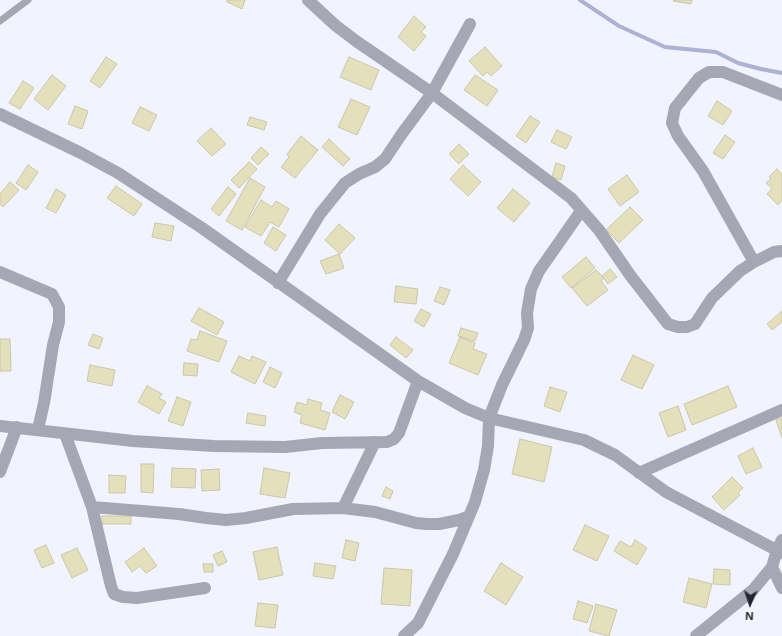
<!DOCTYPE html>
<html>
<head>
<meta charset="utf-8">
<style>
	body { margin:0 }
	#map { position:relative; width:782px; height:636px; overflow:hidden; background:#f1f3ff; font-family:Inter,sans-serif }
	canvas { display:block }
	.north { position:absolute; left:730px; top:584px; width:40px; height:40px; -webkit-text-stroke:3px #fff; paint-order:stroke; rotate:183deg; font-size:11px; font-weight:700; line-height:16px; text-align:center; color:#242530 }
	.north::after { content:''; display:block; margin:auto; width:14px; height:18px; background:#242530; clip-path:polygon(50% 0,100% 100%,50% 72%,0 100%) }
</style>
</head>
<body>
<div id="map">
<canvas width="782" height="636"></canvas>
<div class="north">N</div>
</div>
<script>
const c = document.querySelector('canvas').getContext('2d');
c.lineJoin = 'round';
function poly(rows) {
  const path = new Path2D();
  for (const r of rows) {
    path.moveTo(r[0], r[1]);
    for (let i = 2; i < r.length; i += 2) path.lineTo(r[i], r[i + 1]);
  }
  return path;
}
function strokePath(path, color, width, dash) {
  c.strokeStyle = color;
  c.lineWidth = width;
  c.lineCap = dash ? 'butt' : 'round';
  c.setLineDash(dash || []);
  c.stroke(path);
}
function paint(path, color) {
  c.fillStyle = color;
  c.fill(path, 'evenodd');
}
strokePath(poly([
	[580,0,619,26,665,47,716,52,738,63,761,69,782,73]
]), '#adb1d3', 4);
const building = poly([
	[227,0,245,0,242,9,227,2,227,0],
	[674,0,692,0,691,4,673,1,674,0],
	[414,16,426,27,421,32,426,36,414,51,398,37,414,16],
	[485,47,502,66,491,76,487,72,483,76,469,61,485,47],
	[106,57,117,64,100,88,90,81,106,57],
	[349,57,379,70,371,90,340,77,349,57],
	[52,75,66,86,48,110,34,99,52,75],
	[475,75,498,90,487,106,464,90,475,75],
	[23,81,34,88,20,109,9,103,23,81],
	[351,99,370,107,357,135,338,127,351,99],
	[717,101,732,111,723,125,708,116,717,101],
	[75,106,88,111,82,129,68,124,75,106],
	[140,107,157,115,149,131,132,123,140,107],
	[530,116,540,122,526,143,516,136,530,116],
	[250,117,267,122,264,130,247,125,250,117],
	[211,128,226,144,212,156,197,141,211,128],
	[557,130,572,137,566,149,551,142,557,130],
	[725,135,735,142,723,159,713,153,725,135],
	[301,136,318,150,295,178,281,167,289,157,287,154,301,136],
	[329,139,350,159,343,166,322,147,329,139],
	[459,144,469,154,459,164,449,154,459,144],
	[261,147,269,154,258,165,251,158,261,147],
	[249,162,257,169,239,188,231,180,249,162],
	[556,163,565,166,561,180,552,177,556,163],
	[28,165,38,172,26,190,16,183,28,165],
	[463,165,481,182,468,196,450,179,463,165],
	[777,169,782,174,782,200,778,205,767,194,772,188,766,183,771,179,769,177,777,169],
	[627,175,639,192,620,206,608,189,627,175],
	[250,178,265,187,242,230,226,221,250,178],
	[10,182,19,190,3,207,0,204,0,194,10,182],
	[116,186,142,204,134,216,107,198,116,186],
	[228,187,236,194,219,216,211,209,228,187],
	[56,189,66,195,56,213,46,208,56,189],
	[513,189,530,203,514,222,497,208,513,189],
	[261,200,272,207,276,201,289,209,279,227,270,222,261,236,245,227,261,200],
	[630,207,643,220,619,243,606,230,630,207],
	[155,223,174,226,171,241,152,237,155,223],
	[339,224,355,238,340,254,325,240,339,224],
	[273,227,286,235,276,251,264,243,273,227],
	[339,254,344,268,326,274,320,261,339,254],
	[586,257,595,268,571,288,562,277,586,257],
	[610,269,617,277,608,284,602,276,610,269],
	[596,270,604,278,601,281,608,290,587,306,572,288,596,270],
	[396,286,418,289,416,304,394,302,396,286],
	[440,287,450,290,444,305,434,301,440,287],
	[199,308,224,322,217,335,191,321,199,308],
	[421,309,431,314,424,327,414,321,421,309],
	[782,311,782,322,772,330,767,324,782,311],
	[461,328,478,333,475,341,458,336,461,328],
	[200,331,227,341,219,362,187,351,191,339,197,340,200,331],
	[93,334,103,338,99,349,88,345,93,334],
	[396,337,413,350,406,358,390,345,396,337],
	[460,337,475,343,473,349,487,354,478,375,449,363,460,337],
	[0,339,10,339,11,371,0,371,0,339],
	[633,355,654,365,642,389,621,380,633,355],
	[239,356,250,361,252,356,266,362,255,384,231,372,239,356],
	[184,363,198,364,197,376,183,375,184,363],
	[90,365,115,370,112,386,87,381,90,365],
	[270,367,282,373,275,388,263,382,270,367],
	[147,386,162,394,159,398,166,402,159,414,138,402,147,386],
	[728,386,737,407,692,425,684,404,728,386],
	[550,387,567,392,560,412,544,406,550,387],
	[340,395,354,402,345,419,332,412,340,395],
	[177,397,191,402,183,426,168,421,177,397],
	[308,399,322,403,320,410,330,413,325,430,300,423,302,415,294,412,297,402,307,405,308,399],
	[678,406,686,430,668,437,659,413,678,406],
	[248,413,266,416,265,426,246,423,248,413],
	[782,418,782,438,776,420,782,418],
	[520,439,552,447,544,482,512,474,520,439],
	[753,448,762,467,746,474,738,456,753,448],
	[141,464,154,464,153,493,141,492,141,464],
	[172,468,196,469,195,488,171,487,172,468],
	[264,468,290,473,285,498,260,494,264,468],
	[219,469,220,490,202,491,201,470,219,469],
	[109,475,126,476,125,493,109,493,109,475],
	[732,477,743,488,738,493,740,495,724,510,712,497,732,477],
	[386,487,393,491,390,499,382,496,386,487],
	[102,516,131,516,131,524,102,524,102,516],
	[585,525,609,536,597,561,573,550,585,525],
	[346,540,359,543,355,561,342,558,346,540],
	[635,540,647,548,637,565,614,551,620,541,631,547,635,540],
	[46,545,54,563,42,568,34,550,46,545],
	[277,547,283,575,259,580,253,552,277,547],
	[77,548,88,570,72,578,61,555,77,548],
	[144,548,157,566,146,573,140,566,132,572,125,562,144,548],
	[222,551,227,562,218,566,213,555,222,551],
	[315,563,336,566,333,579,313,576,315,563],
	[501,563,523,577,506,605,484,591,501,563],
	[203,564,213,564,213,572,204,572,203,564],
	[384,568,412,570,410,606,381,604,384,568],
	[714,569,730,570,730,585,713,584,714,569],
	[689,578,712,584,706,608,683,602,689,578],
	[578,601,593,606,587,623,573,619,578,601],
	[258,603,278,605,275,628,255,626,258,603],
	[596,604,617,610,609,636,589,631,596,604]
]);
paint(building, '#e4e0bc');
strokePath(building, '#cac7aa', 1);
strokePath(poly([
	[0,21,28,0]
]), '#a5a7b3', 7);
strokePath(poly([
	[308,0,335,25,356,41,432,93,571,198,599,230,630,275,668,324,678,327,687,327,695,324,712,298,740,271,754,262,774,252,782,251],
	[0,114,81,153,118,173,202,228,418,381,465,408,489,418,584,440,615,455,666,492,782,553],
	[754,262,703,171,678,136,672,123,675,108,699,78,709,72,723,72,782,95],
	[0,272,52,294,59,307,59,322,53,345,44,403,38,429],
	[278,283,320,214,345,183,359,174,375,167,385,159,401,135,432,93,470,24],
	[0,426,133,441,214,446,285,447,322,443,387,442,394,439,399,433,418,381],
	[65,434,92,507,111,586,114,594,123,597,137,598,205,588],
	[0,472,17,427],
	[639,473,782,410],
	[92,507,179,514,206,518,226,520,246,518,293,509,343,508,375,512,416,523,427,524,439,524,459,520,469,516],
	[343,508,375,442],
	[772,567,782,588],
	[404,636,418,623,453,554,475,502,484,470,488,446,489,418,502,385,524,340,528,328,527,313,531,289,539,271,581,211],
	[696,636,753,590,772,567,777,550,782,540]
]), '#a5a7b3', 12);
</script>
</body>
</html>
